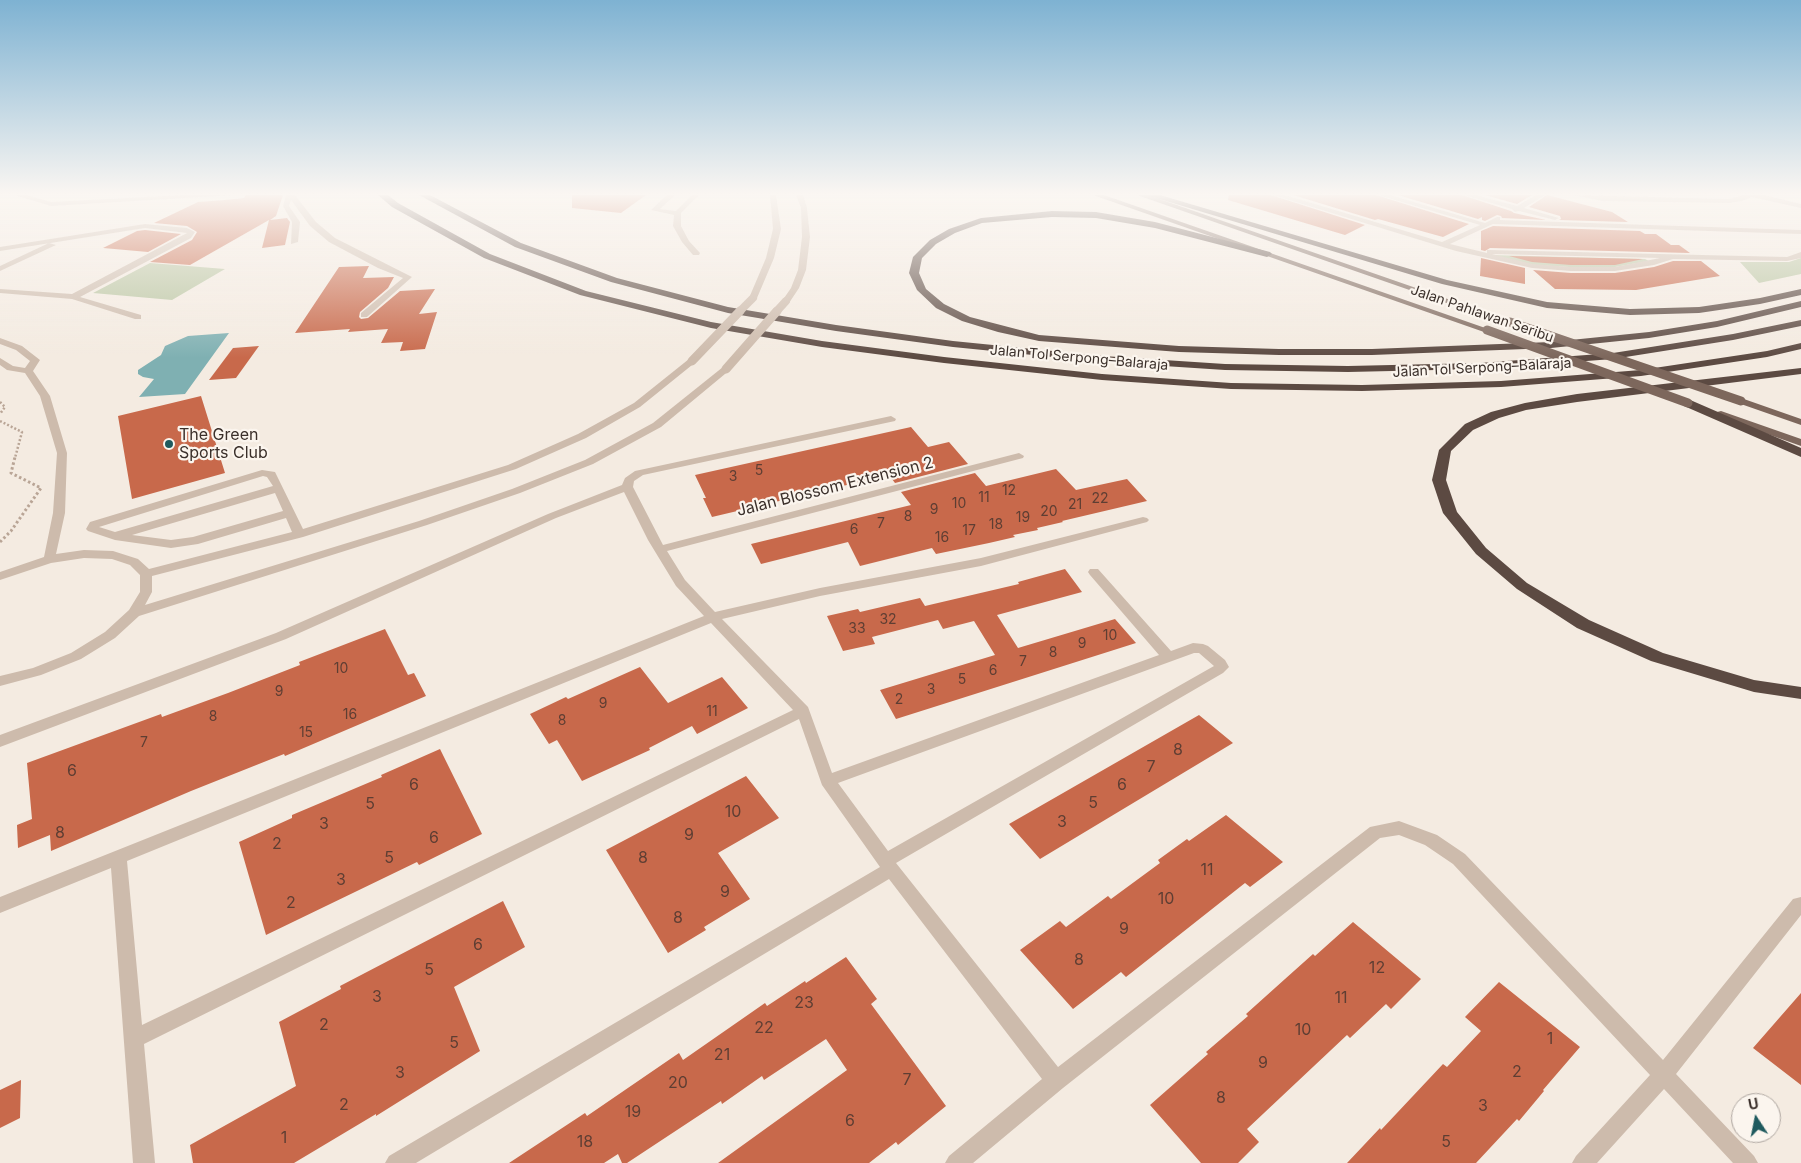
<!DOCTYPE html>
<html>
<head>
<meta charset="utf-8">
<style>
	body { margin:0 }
	#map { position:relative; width:1801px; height:1163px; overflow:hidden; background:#f4ebe1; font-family:Inter,sans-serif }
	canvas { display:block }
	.north { position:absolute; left:1731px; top:1093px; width:50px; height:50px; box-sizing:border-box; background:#fbf5ee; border:1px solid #aea6a0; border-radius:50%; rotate:349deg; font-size:14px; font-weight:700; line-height:20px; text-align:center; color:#3b302b }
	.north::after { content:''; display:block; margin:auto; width:18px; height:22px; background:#1f5a5e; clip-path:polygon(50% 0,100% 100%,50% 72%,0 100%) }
</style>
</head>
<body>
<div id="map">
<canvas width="1801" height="1163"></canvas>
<div class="north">U</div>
</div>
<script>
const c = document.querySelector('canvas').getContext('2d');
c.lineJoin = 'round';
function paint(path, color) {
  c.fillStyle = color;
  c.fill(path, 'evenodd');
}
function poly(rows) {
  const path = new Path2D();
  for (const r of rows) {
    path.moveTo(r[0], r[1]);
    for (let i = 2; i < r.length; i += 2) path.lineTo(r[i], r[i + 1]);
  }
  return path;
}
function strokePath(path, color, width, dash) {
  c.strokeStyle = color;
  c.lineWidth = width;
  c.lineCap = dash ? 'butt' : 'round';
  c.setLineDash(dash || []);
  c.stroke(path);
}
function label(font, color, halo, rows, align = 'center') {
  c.font = font + ' Inter,sans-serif';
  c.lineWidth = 4.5;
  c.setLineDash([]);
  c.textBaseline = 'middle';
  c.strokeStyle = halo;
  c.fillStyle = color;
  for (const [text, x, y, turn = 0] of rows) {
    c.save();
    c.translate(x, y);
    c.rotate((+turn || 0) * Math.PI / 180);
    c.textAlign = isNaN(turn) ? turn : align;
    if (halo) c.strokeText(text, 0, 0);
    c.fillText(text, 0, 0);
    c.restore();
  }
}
paint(poly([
	[1492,255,1645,259,1649,261,1604,269,1533,265],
	[1801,258,1801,274,1759,283,1740,262,1789,262],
	[150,263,188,266,225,269,172,300,93,293]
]), '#b8c4a0');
paint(poly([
	[229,333,185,394,139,397,154,379,143,377,138,374,138,370,161,355,165,346,188,336]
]), '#7fb0b2');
paint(poly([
	[246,195,283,195,276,216,270,220,287,218,290,222,285,245,262,248,269,220,190,265,150,262,192,240,197,232,187,226,154,223,198,202,225,200,244,198],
	[572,195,646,195,621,213,572,208],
	[1229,195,1271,195,1365,225,1345,235,1228,200],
	[1293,195,1376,195,1469,224,1443,237,1378,219,1375,220],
	[1398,195,1462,195,1511,211,1514,213,1546,220,1502,218,1501,216,1497,215,1485,221,1482,220,1482,217,1478,219],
	[1485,195,1532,195,1517,204],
	[1547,195,1612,212,1628,222,1559,220,1561,219,1560,216,1529,207],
	[1493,226,1640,231,1645,234,1656,234,1671,245,1679,245,1690,253,1490,248,1485,251,1481,250,1481,231],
	[145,230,181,234,148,252,103,248,137,231],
	[1509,256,1643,259,1615,265,1571,265,1532,262],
	[1481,258,1525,268,1525,284,1480,276],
	[1673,261,1701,261,1720,276,1636,290,1555,289,1533,270,1571,273,1615,273,1654,267],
	[369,266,363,278,394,277,388,288,360,312,359,317,361,319,368,318,400,291,435,289,419,314,437,312,425,349,400,351,403,342,381,343,388,329,348,332,350,329,295,333,339,267],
	[259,346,236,378,209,380,233,348],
	[201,396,225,473,132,499,118,416],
	[911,427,928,447,949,442,968,464,895,483,889,475,712,517,703,498,706,498,695,475],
	[1056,469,1076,490,1127,479,1147,501,1062,521,1063,522,1037,528,1038,530,1013,535,1015,537,989,543,936,554,932,548,860,566,848,542,761,564,751,544,911,505,901,492,975,473,986,486],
	[1065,569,1082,592,997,615,1018,648,1115,619,1136,643,896,719,880,690,995,655,974,621,943,629,938,620,872,637,875,644,843,651,827,616,858,609,860,612,920,598,925,606,1019,584,1018,582],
	[385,629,408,675,414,673,426,696,285,756,284,754,191,791,51,851,50,835,18,848,17,825,32,819,27,763,161,714,162,717,228,693,300,665,299,662],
	[640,667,668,703,722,677,748,708,697,734,692,726,649,748,650,750,582,781,557,740,549,744,530,714,566,697,568,699],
	[1199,715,1233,743,1040,859,1009,824],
	[440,749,482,834,419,865,417,862,266,935,239,842,292,818,292,815,382,777,381,775],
	[746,776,779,818,718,853,750,899,704,927,706,930,668,953,606,850],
	[1226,815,1283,862,1250,887,1245,883,1126,977,1121,972,1073,1009,1020,950,1060,921,1066,927,1108,896,1111,899,1160,863,1158,860,1187,839,1189,841],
	[503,901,525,947,454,987,480,1051,376,1116,376,1114,294,1163,193,1163,190,1145,296,1086,279,1022,341,989,340,986],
	[1353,922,1421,979,1391,1009,1386,1004,1350,1038,1347,1035,1247,1129,1259,1142,1238,1163,1201,1163,1150,1105,1208,1054,1206,1052,1248,1016,1246,1014,1285,979,1313,954,1315,956],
	[846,957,877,999,871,1004,946,1106,898,1145,896,1142,869,1163,718,1163,847,1070,826,1039,764,1080,762,1076,722,1104,721,1101,627,1163,622,1163,618,1154,604,1163,509,1163,585,1113,587,1116,679,1053,683,1060,765,1003,767,1006,805,981,806,983],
	[1499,982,1580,1047,1543,1090,1544,1091,1519,1121,1517,1119,1476,1163,1347,1163,1380,1128,1381,1130,1443,1064,1447,1067,1481,1031,1465,1017],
	[1801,993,1801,1085,1753,1048],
	[21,1080,20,1118,0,1128,0,1090]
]), '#c8694b');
strokePath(poly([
	[0,402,5,407,0,414],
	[0,421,22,432,15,458]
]), '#b9a596', 2.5, [2, 2]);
strokePath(poly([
	[0,542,11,531,41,488,11,473,15,457]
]), '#b9a596', 3, [2.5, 2.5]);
paint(poly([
	[14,195,26,195,51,202,183,195,234,195,51,206,14,195],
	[286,195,295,195,316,222,335,238,412,277,367,317,361,317,361,313,403,278,378,268,329,242,310,226,291,200,289,206,300,222,298,242,291,244,292,222,283,206,286,195],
	[667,195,675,195,660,209,676,211,692,195,699,195,681,213,681,226,689,241,700,253,699,255,693,255,682,242,673,226,674,215,651,210,667,195],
	[770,195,776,195,781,229,774,258,757,298,753,300,749,298,766,258,773,229,770,195],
	[796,195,803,195,807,208,810,237,806,270,799,288,789,303,786,303,782,301,791,288,798,270,802,237,801,208,796,195],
	[1273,195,1285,195,1442,242,1480,225,1378,195,1390,195,1485,223,1497,217,1500,217,1500,220,1801,230,1801,234,1493,224,1450,244,1487,253,1487,250,1490,250,1787,257,1801,252,1801,258,1787,261,1673,259,1654,265,1615,271,1571,271,1532,268,1456,251,1273,195],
	[1492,254,1660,258,1615,267,1571,267,1532,264,1492,254],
	[1464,195,1476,195,1517,206,1536,195,1545,195,1524,208,1559,218,1555,220,1519,211,1515,212,1512,209,1464,195],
	[1574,195,1729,199,1744,195,1764,195,1801,204,1801,208,1752,197,1742,201,1729,203,1602,201,1574,195],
	[145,224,187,228,195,232,191,238,80,297,141,315,141,319,135,319,72,299,0,293,0,289,72,294,187,233,145,228,0,251,0,247,145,224],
	[49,243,56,245,0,271,0,266,49,243],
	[0,338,22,346,40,360,33,371,50,396,67,453,65,513,56,554,84,550,113,551,138,559,149,569,292,532,286,518,198,544,171,548,115,540,88,531,86,529,90,522,262,470,275,472,276,474,303,529,508,465,578,434,634,403,689,359,695,359,697,361,640,407,586,438,516,469,303,537,152,576,152,592,145,605,419,521,512,489,585,460,653,423,723,367,726,366,731,369,661,427,593,464,520,493,427,525,139,616,115,638,81,659,41,675,0,686,0,676,33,668,71,653,105,632,129,610,140,592,140,575,130,565,112,559,84,558,51,563,0,580,0,572,44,557,53,513,57,453,40,396,25,373,7,370,0,365,0,358,13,366,25,368,30,361,16,350,0,344,0,338],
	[263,476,267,477,273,486,115,532,99,527,263,476],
	[275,493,283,511,193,537,171,540,132,535,275,493],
	[891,416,896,419,895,421,643,475,634,481,633,487,663,545,1019,453,1024,456,1023,458,667,551,685,580,715,612,820,588,981,558,1143,517,1147,518,1149,520,1147,522,981,566,820,596,722,619,808,707,832,773,1159,655,1090,575,1088,572,1090,569,1098,569,1171,651,1193,643,1203,644,1208,646,1225,660,1229,667,1223,673,896,863,1058,1067,1370,827,1399,821,1437,835,1465,854,1663,1060,1793,899,1801,897,1801,915,1676,1074,1754,1156,1758,1163,1733,1163,1664,1089,1597,1163,1572,1163,1576,1156,1650,1075,1453,864,1425,845,1399,835,1380,838,1063,1088,973,1163,945,1163,949,1156,1042,1079,889,879,416,1163,385,1163,389,1156,880,867,822,785,799,719,144,1044,155,1163,133,1163,111,868,0,913,0,897,704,616,676,586,648,540,624,492,556,518,286,639,0,747,0,735,276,633,548,514,622,485,625,478,635,471,891,416],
	[711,623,793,710,142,1025,127,861,711,623],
	[1194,653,1199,653,1214,666,888,851,838,783,1194,653]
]), '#cdbbac');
paint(poly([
	[1093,195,1104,195,1491,330,1484,332,1093,195],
	[1137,195,1148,195,1514,322,1507,324,1137,195],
	[1741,398,1801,419,1801,425,1738,403,1738,399,1741,398],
	[1721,411,1801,439,1801,446,1717,416,1717,412,1721,411]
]), '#7d675c');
paint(poly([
	[378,195,388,195,398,203,490,254,586,291,711,322,822,341,944,357,1102,374,1231,383,1362,385,1501,381,1641,370,1767,351,1801,343,1801,349,1767,357,1641,376,1501,387,1362,391,1231,389,1102,380,944,363,822,347,711,328,580,295,484,258,392,207,378,195],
	[419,195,430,195,521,243,617,278,728,307,836,325,953,341,1103,356,1225,364,1348,366,1480,363,1613,353,1733,334,1801,320,1801,326,1733,340,1613,359,1480,369,1348,372,1225,370,1103,362,953,347,836,331,728,313,611,282,515,247,419,195],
	[1146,195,1160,195,1447,280,1547,302,1630,309,1699,307,1760,298,1801,289,1801,295,1760,304,1699,313,1630,315,1547,308,1442,284,1146,195],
	[1052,211,1096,212,1155,222,1270,252,1272,254,1267,257,1155,228,1096,218,1052,217,982,223,955,233,936,244,922,258,919,273,926,289,944,304,970,317,1039,335,1179,346,1279,349,1372,349,1551,342,1649,332,1717,321,1801,301,1801,307,1717,327,1649,338,1551,348,1372,355,1279,355,1179,352,1039,341,998,332,962,321,936,308,917,290,909,273,913,257,930,240,949,229,981,218,1052,211],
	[1801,368,1801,374,1577,402,1526,410,1499,418,1473,430,1451,451,1446,480,1457,512,1486,548,1527,583,1589,620,1663,653,1754,680,1801,687,1801,699,1754,692,1651,661,1577,628,1517,589,1476,554,1443,513,1432,480,1439,450,1465,424,1491,412,1525,403,1577,394,1801,368],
	[1688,399,1801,448,1801,457,1684,406,1682,403,1688,399]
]), '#5c4a42');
strokePath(poly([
	[739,312,753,298],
	[776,312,786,301]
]), '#cdbbac', 8);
strokePath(poly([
	[692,361,740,311],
	[726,369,777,311]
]), '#cdbbac', 9);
strokePath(poly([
	[1510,322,1741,401],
	[1487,330,1688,403]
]), '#7d675c', 9);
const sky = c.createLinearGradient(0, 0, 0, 358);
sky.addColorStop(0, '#7eb2d2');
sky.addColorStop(0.54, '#faf6f2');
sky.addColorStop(1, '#faf6f200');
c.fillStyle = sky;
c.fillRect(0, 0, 1801, 358);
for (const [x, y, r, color] of [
	[169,444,5,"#1f5a5e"]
]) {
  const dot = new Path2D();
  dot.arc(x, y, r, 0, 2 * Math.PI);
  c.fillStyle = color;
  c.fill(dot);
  strokePath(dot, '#fbf5ee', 2);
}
label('14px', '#3b302b', '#fbf5ee', [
	["Jalan Pahlawan Seribu",1482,314,19],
	["Jalan Tol Serpong–Balaraja",1079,358,5],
	["Jalan Tol Serpong–Balaraja",1482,368,-3]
]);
label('14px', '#5e3e33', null, [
	["5",759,471],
	["3",733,477],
	["12",1009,491],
	["11",984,498],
	["22",1100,499],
	["10",959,504],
	["21",1075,505],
	["9",934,510],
	["20",1049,512],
	["8",908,517],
	["19",1023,518],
	["7",881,524],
	["18",996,525],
	["6",854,530],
	["17",969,531],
	["16",942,538],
	["32",888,620],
	["33",857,629],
	["10",1110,636],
	["9",1082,644],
	["8",1053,653],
	["7",1023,662],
	["10",341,669],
	["6",993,671],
	["5",962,680],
	["3",931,690],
	["9",279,692],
	["2",899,700],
	["9",603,704],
	["11",712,712],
	["16",350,715],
	["8",213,717],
	["8",562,721],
	["15",306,733],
	["7",144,743]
]);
label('16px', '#3b302b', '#fbf5ee', [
	["The Green",179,435],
	["Sports Club",179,453]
], 'left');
label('16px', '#3b302b', '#fbf5ee', [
	["Jalan Blossom Extension 2",835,487,-14]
]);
label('16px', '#5e3e33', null, [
	["8",1178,750],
	["7",1151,767],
	["6",72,771],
	["6",414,785],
	["6",1122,785],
	["5",1093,803],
	["5",370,804],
	["10",733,812],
	["3",1062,822],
	["3",324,824],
	["8",60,833],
	["9",689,835],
	["6",434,838],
	["2",277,844],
	["5",389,858],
	["8",643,858],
	["11",1207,870],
	["3",341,880],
	["9",725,892],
	["10",1166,899],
	["2",291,903],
	["8",678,918],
	["9",1124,929],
	["6",478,945],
	["8",1079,960],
	["12",1377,968],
	["5",429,970],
	["3",377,997],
	["11",1341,998],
	["23",804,1003],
	["2",324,1025],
	["22",764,1028],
	["10",1303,1030],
	["1",1550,1039],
	["5",454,1043],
	["21",722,1055],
	["9",1263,1063],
	["2",1517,1072],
	["3",400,1073],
	["7",907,1080],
	["20",678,1083],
	["8",1221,1098],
	["2",344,1105],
	["3",1483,1106],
	["19",633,1112],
	["6",850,1121],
	["1",284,1138],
	["18",585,1142],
	["5",1446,1142]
]);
</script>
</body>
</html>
